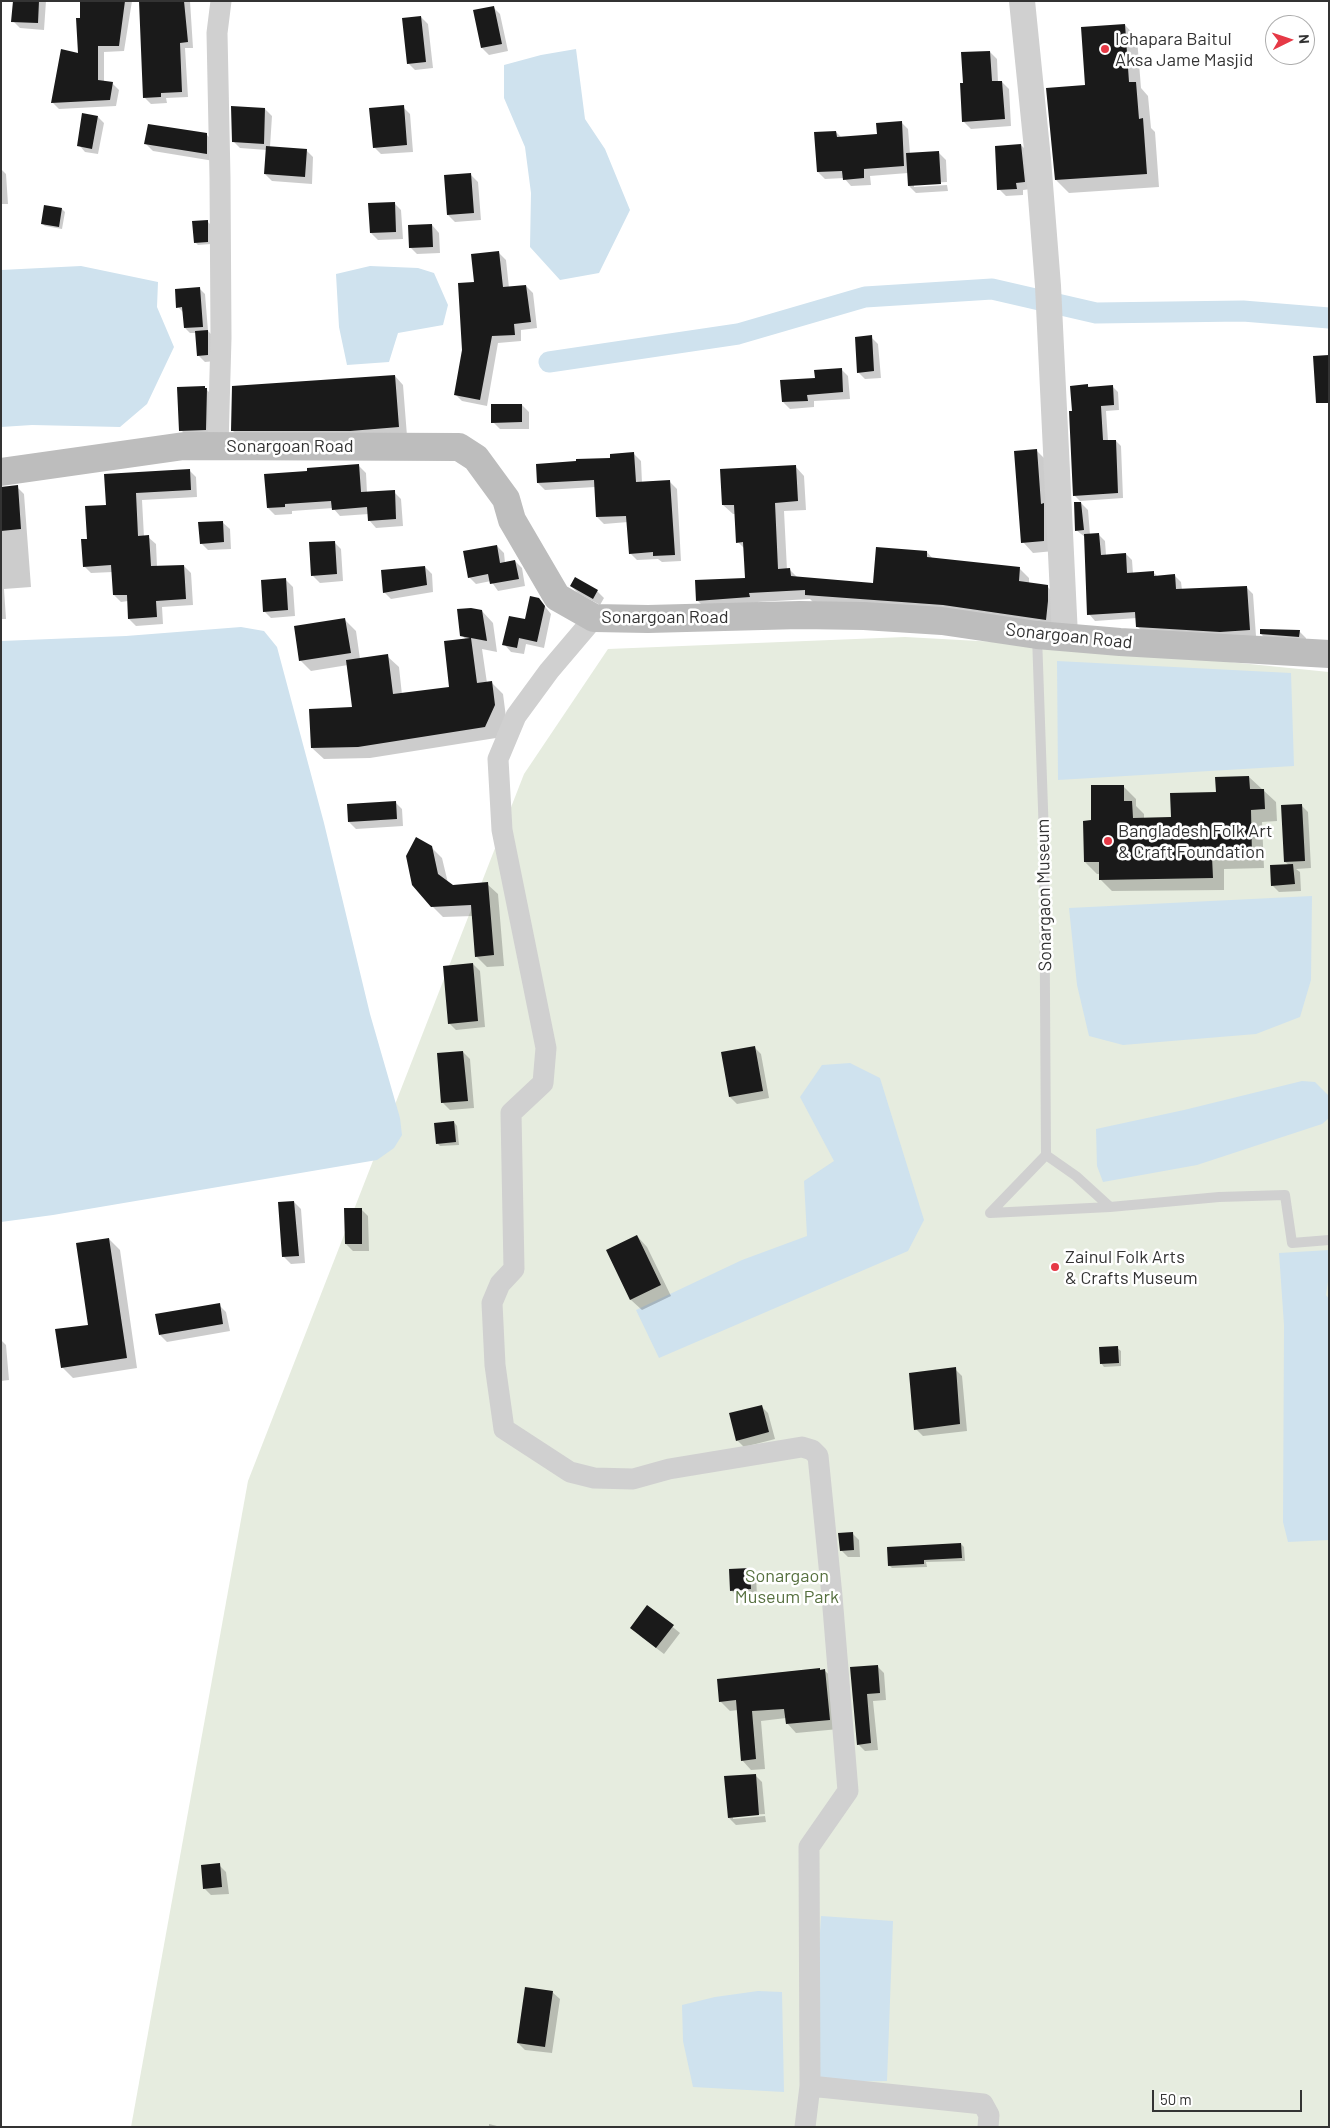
<!DOCTYPE html>
<html>
<head>
<meta charset="utf-8">
<style>
	body { margin:0 }
	#map { position:relative; width:1330px; height:2128px; overflow:hidden; background:#fff; font-family:Barlow,sans-serif }
	canvas { display:block }
	.frame { position:absolute; inset:0; border:2px solid #333; pointer-events:none }
	.north { position:absolute; left:1265px; top:15px; width:50px; height:50px; box-sizing:border-box; background:#fff; border:1px solid #adadad; border-radius:50%; rotate:86deg; font-size:14px; font-weight:700; line-height:20px; text-align:center; color:#333 }
	.north::after { content:''; display:block; margin:auto; width:18px; height:22px; background:#e63946; clip-path:polygon(50% 0,100% 100%,50% 72%,0 100%) }
	.scale { position:absolute; left:1152px; top:2090px; width:150px; height:22px; box-sizing:border-box; border:2px solid #333; border-top:0; padding-left:6px; font-size:15px; line-height:18px; white-space:nowrap; color:#333; -webkit-text-stroke:4px #fff; paint-order:stroke }
</style>
</head>
<body>
<div id="map">
<canvas width="1330" height="2128"></canvas>
<div class="frame"></div>
<div class="north">N</div>
<div class="scale">50 m</div>
</div>
<script>
const c = document.querySelector('canvas').getContext('2d');
c.lineJoin = 'round';
function paint(path, color) {
  c.fillStyle = color;
  c.fill(path, 'evenodd');
}
function poly(rows) {
  const path = new Path2D();
  for (const r of rows) {
    path.moveTo(r[0], r[1]);
    for (let i = 2; i < r.length; i += 2) path.lineTo(r[i], r[i + 1]);
  }
  return path;
}
function strokePath(path, color, width, dash) {
  c.strokeStyle = color;
  c.lineWidth = width;
  c.lineCap = dash ? 'butt' : 'round';
  c.setLineDash(dash || []);
  c.stroke(path);
}
function label(font, color, halo, rows, align = 'center') {
  c.font = font + ' Barlow,sans-serif';
  c.lineWidth = 5;
  c.setLineDash([]);
  c.textBaseline = 'middle';
  c.strokeStyle = halo;
  c.fillStyle = color;
  for (const [text, x, y, turn = 0] of rows) {
    c.save();
    c.translate(x, y);
    c.rotate((+turn || 0) * Math.PI / 180);
    c.textAlign = isNaN(turn) ? turn : align;
    if (halo) c.strokeText(text, 0, 0);
    c.fillText(text, 0, 0);
    c.restore();
  }
}
paint(poly([
	[905,637,1071,646,1329,672,1329,2127,131,2127,248,1481,524,774,608,649]
]), '#e6ecdf');
paint(poly([
	[576,49,585,119,605,149,630,210,599,273,560,280,530,247,531,193,525,147,504,98,504,65,541,55],
	[81,266,158,282,157,307,174,347,147,404,120,427,32,425,1,427,1,270],
	[370,266,418,268,434,273,448,305,443,325,398,333,389,362,347,365,339,327,336,274],
	[241,627,264,631,277,647,324,823,370,1014,400,1118,402,1135,394,1148,377,1160,53,1215,1,1222,1,641,126,636],
	[1057,661,1291,673,1294,766,1058,780],
	[1312,896,1311,980,1300,1017,1256,1034,1123,1045,1089,1036,1077,985,1069,908],
	[850,1063,880,1078,924,1220,908,1251,659,1358,636,1310,742,1260,807,1236,804,1181,834,1161,800,1097,822,1065],
	[1302,1081,1315,1082,1329,1096,1329,1118,1322,1124,1197,1165,1103,1182,1097,1166,1096,1129,1184,1110],
	[1329,1250,1329,1275,1326,1295,1329,1299,1329,1540,1288,1542,1283,1522,1284,1325,1279,1253],
	[821,1916,893,1921,887,2081,817,2082,816,1997],
	[758,1991,782,1992,784,2092,693,2087,683,2041,682,2005,715,1997]
]), '#cfe2ee');
paint(poly([
	[14,1,46,1,44,30,20,28,13,21],
	[81,1,132,1,124,51,104,52,104,82,112,83,119,90,116,106,59,109,53,103,79,55],
	[140,1,190,1,193,48,185,48,188,97,166,98,167,103,151,104,145,98],
	[493,7,500,14,508,51,489,55,482,48],
	[421,17,428,24,433,68,415,70,408,63],
	[1125,25,1137,38,1141,88,1148,96,1151,128,1155,132,1159,187,1069,193,1056,180,1086,86],
	[990,52,997,59,998,82,1002,82,1009,89,1011,126,971,129,964,122,964,84],
	[403,107,410,114,413,152,381,154,374,147],
	[265,109,272,116,270,147,306,150,313,157,312,184,272,181,265,174,267,150,240,148,233,141],
	[98,117,104,123,98,154,85,152,79,145],
	[901,122,908,129,910,154,939,153,946,160,947,182,914,184,914,187,947,185,948,191,916,193,909,186,908,173,870,176,871,185,851,186,844,178,825,179,818,172,836,132,842,138,878,136],
	[206,134,213,141,214,161,153,151,146,144],
	[1021,145,1028,152,1031,189,1023,190,1023,195,1006,196,999,189],
	[1,169,6,174,8,204,1,204],
	[471,175,478,182,481,220,455,222,448,215],
	[394,203,401,210,403,239,378,240,371,233],
	[45,206,62,209,65,212,62,229,45,226,42,223],
	[207,221,210,224,211,244,198,245,195,242],
	[432,225,439,233,440,253,417,254,410,247],
	[499,253,506,260,509,288,526,286,533,293,537,328,521,330,521,341,498,343,487,406,462,401,455,394,475,283],
	[199,288,205,294,208,331,215,338,215,361,205,362,198,355,196,333,190,333,185,328,184,313,178,307],
	[871,337,878,344,881,378,865,379,858,372],
	[841,369,848,376,850,399,814,401,814,407,790,409,783,402,816,379],
	[395,376,403,385,407,436,241,439,232,430],
	[1088,386,1090,388,1113,387,1118,392,1119,410,1106,411,1108,441,1116,441,1121,446,1123,498,1080,501,1074,495],
	[204,387,214,397,212,437,188,437,181,430],
	[522,405,529,412,529,429,500,429,493,422],
	[1036,450,1047,461,1054,551,1033,553,1023,542],
	[634,454,641,461,642,483,670,482,677,489,681,561,662,562,658,559,637,560,630,553,628,522,604,524,597,517,595,487,545,490,538,483,611,459],
	[359,466,366,473,367,493,394,492,401,499,403,526,376,528,369,520,369,514,340,516,333,508,292,511,292,514,275,515,268,508],
	[795,466,804,476,806,510,784,511,787,570,790,570,798,578,875,584,927,552,933,559,1020,569,1029,578,1029,584,1047,586,1056,596,1055,629,815,604,810,599,758,602,758,606,706,609,697,600,746,579,745,549,738,542,736,514,733,514,723,505],
	[189,470,196,477,197,497,142,500,144,537,148,537,156,544,157,567,184,566,191,573,193,605,162,607,163,624,136,626,129,619,128,601,121,602,114,595,113,572,91,573,84,566,88,540,107,506,106,476],
	[17,487,24,494,31,587,4,589,6,619,1,619,1,488],
	[1081,503,1088,510,1090,535,1099,535,1105,541,1106,555,1126,554,1132,560,1133,574,1154,573,1158,577,1175,576,1181,582,1182,590,1247,588,1253,594,1256,636,1227,638,1144,633,1138,627,1137,618,1095,621,1089,614,1085,537,1076,530],
	[222,522,230,529,231,549,208,550,201,543],
	[334,542,341,549,343,581,320,583,313,576],
	[497,546,504,553,505,563,515,561,522,568,525,586,498,591,491,581,476,584,469,577],
	[425,567,432,574,433,592,391,599,384,592],
	[286,580,293,587,295,616,271,618,264,611],
	[571,586,597,591,604,598,600,605,578,593],
	[539,599,551,614,544,648,526,644,524,654,511,652,504,644,526,621],
	[482,611,493,623,497,652,482,649,487,683,492,683,503,694,506,717,496,738,370,758,324,759,312,748,353,708,348,665,311,671,300,660,345,620,356,631,360,659,387,656,399,667,402,695,451,688,466,640,462,635],
	[1299,631,1306,638,1306,643,1268,641,1261,634],
	[1249,777,1276,802,1277,821,1262,822,1264,868,1224,869,1224,890,1112,891,1100,879,1100,874,1097,874,1085,862,1092,822,1124,787,1136,799,1136,806,1144,814,1144,819,1172,819],
	[395,802,402,809,403,826,356,829,349,822],
	[1301,805,1308,812,1311,868,1296,869,1300,872,1301,891,1279,892,1272,885,1289,865,1285,862],
	[431,847,442,858,448,883,453,887,487,884,498,894,504,966,487,967,476,956,473,916,443,917,432,906],
	[473,964,480,971,485,1027,456,1030,449,1023],
	[754,1047,761,1054,769,1098,737,1104,730,1097],
	[463,1052,470,1059,474,1108,450,1110,443,1103],
	[454,1122,457,1126,459,1145,440,1146,437,1143],
	[294,1202,301,1209,305,1263,291,1264,284,1257],
	[361,1209,368,1216,369,1251,353,1251,346,1244],
	[637,1236,647,1247,671,1296,642,1310,631,1300,608,1250],
	[109,1239,120,1250,137,1368,73,1378,62,1367,90,1326],
	[219,1305,226,1312,230,1331,167,1342,160,1335],
	[1,1340,6,1345,9,1380,1,1381],
	[1117,1348,1121,1351,1121,1366,1104,1367,1101,1363],
	[955,1369,962,1376,967,1431,923,1436,916,1429],
	[761,1406,768,1413,775,1439,744,1447,737,1440],
	[852,1533,859,1540,860,1557,848,1557,841,1550],
	[961,1544,964,1547,965,1561,926,1562,927,1567,892,1568,889,1565],
	[749,1569,756,1576,757,1596,738,1597,731,1590],
	[648,1607,680,1633,664,1654,639,1635],
	[877,1666,884,1673,886,1700,873,1701,878,1750,865,1751,858,1744,852,1668],
	[819,1669,825,1671,835,1680,839,1729,796,1733,787,1723,786,1718,761,1721,765,1769,751,1770,742,1760,738,1710,730,1711,720,1701,766,1676,765,1674],
	[755,1775,762,1782,765,1814,733,1816,733,1819,765,1816,766,1822,736,1825,729,1818],
	[219,1865,226,1872,229,1894,211,1895,204,1888],
	[552,1992,560,1999,552,2053,525,2050,518,2043],
	[489,2124,501,2127,489,2127]
]), '#0003');
strokePath(poly([
	[549,362,738,334,865,297,992,289,1096,313,1243,311,1329,318]
]), '#cfe2ee', 21);
paint(poly([
	[13,1,39,1,38,23,11,22],
	[80,1,125,1,119,46,98,46,98,80,113,82,110,100,51,103,61,49,78,53,76,18,80,18],
	[139,1,184,1,188,42,180,43,182,92,161,93,161,97,143,98],
	[494,6,502,44,481,48,473,10],
	[421,16,426,62,407,64,402,18],
	[1125,24,1129,82,1136,82,1139,119,1143,118,1147,174,1055,180,1046,88,1085,85,1081,27],
	[990,51,992,81,1002,81,1005,119,962,122,960,83,963,83,961,52],
	[404,105,407,145,373,148,369,108],
	[231,106,265,108,264,144,232,142],
	[82,113,98,116,92,149,77,146],
	[902,121,904,166,864,169,864,178,843,180,842,171,817,172,814,132,836,131,837,137,877,134,876,123],
	[148,124,207,133,207,154,144,144],
	[1021,144,1025,182,1016,183,1017,189,997,190,995,146],
	[266,146,307,149,305,177,264,174],
	[939,151,941,184,908,186,906,153],
	[471,173,474,213,447,215,444,175],
	[395,202,396,232,370,233,368,203],
	[44,205,62,208,59,227,41,224],
	[208,220,208,242,194,243,192,221],
	[432,224,433,247,409,248,408,225],
	[499,251,503,287,526,285,531,322,514,324,515,335,492,336,480,400,454,395,462,350,458,283,474,282,471,254],
	[200,287,203,327,184,328,182,307,176,308,175,289],
	[208,330,208,355,197,356,195,331],
	[872,335,874,371,857,373,855,337],
	[1329,355,1329,403,1316,403,1313,356],
	[842,368,843,392,807,395,808,401,782,402,780,380,815,378,814,370],
	[395,375,399,427,350,431,231,431,232,386],
	[1088,384,1088,387,1113,385,1114,405,1101,406,1103,440,1116,440,1118,493,1073,496,1069,411,1072,411,1070,386],
	[205,386,205,388,207,388,206,430,179,431,177,387],
	[491,404,522,404,522,422,491,423],
	[1037,449,1041,504,1044,503,1044,541,1021,543,1014,451],
	[634,452,636,482,670,480,675,555,653,556,653,552,629,554,626,516,596,517,594,480,537,483,536,464,576,461,576,459,610,458,610,454],
	[359,464,361,492,395,490,396,519,368,521,367,507,332,510,331,501,285,504,285,507,267,508,264,474,307,471,307,468],
	[796,465,798,501,775,503,778,569,790,568,791,576,873,583,876,547,927,551,927,557,1020,567,1019,581,1048,585,1048,601,1046,620,943,605,805,595,805,590,749,593,750,597,696,601,695,580,745,578,743,542,736,543,734,505,722,505,720,469],
	[190,469,191,490,136,493,138,536,149,535,151,566,184,565,186,599,156,601,157,617,128,619,127,595,113,595,111,565,83,567,81,539,87,539,85,506,106,505,104,474],
	[18,485,21,529,1,531,1,487],
	[1074,502,1081,502,1084,530,1075,531],
	[223,521,224,542,200,544,198,522],
	[1099,533,1101,555,1126,553,1127,573,1154,571,1154,576,1175,574,1176,589,1247,586,1250,630,1220,632,1136,627,1135,612,1087,615,1084,534],
	[335,541,337,574,311,576,309,542],
	[497,545,500,563,515,560,519,579,490,584,488,574,468,578,463,551],
	[425,566,427,585,383,593,381,570],
	[575,577,598,590,593,599,570,586],
	[286,578,288,610,263,612,261,580],
	[530,596,539,598,545,606,537,642,519,638,517,648,502,645,509,616,525,619],
	[471,608,482,610,487,641,471,638,477,683,492,681,495,705,485,727,358,747,311,748,309,709,352,707,346,660,388,654,393,694,449,687,444,641,470,638,460,636,457,609],
	[345,618,351,653,299,661,294,626],
	[1260,629,1300,630,1299,637,1260,634],
	[1249,776,1250,789,1264,789,1265,809,1251,810,1252,856,1212,857,1213,878,1099,880,1099,862,1084,862,1083,821,1091,820,1091,785,1124,785,1124,801,1132,801,1133,818,1171,817,1170,793,1216,792,1215,777],
	[396,801,397,819,348,822,347,804],
	[1302,804,1305,861,1284,862,1281,805],
	[416,837,432,846,438,874,453,885,488,882,494,955,475,957,471,905,431,907,412,885,406,856],
	[1293,864,1295,884,1271,886,1270,865],
	[473,963,478,1021,448,1024,443,966],
	[755,1046,763,1091,729,1097,721,1052],
	[463,1051,468,1101,441,1103,437,1053],
	[454,1121,456,1142,436,1144,434,1123],
	[294,1201,299,1256,282,1257,278,1202],
	[344,1208,362,1208,362,1244,345,1244],
	[637,1235,661,1285,630,1300,606,1250],
	[109,1238,127,1358,61,1368,55,1329,88,1325,76,1243],
	[220,1303,223,1324,159,1335,155,1314],
	[1118,1346,1119,1363,1100,1364,1099,1347],
	[956,1367,960,1424,914,1430,909,1373],
	[762,1405,769,1432,736,1441,729,1413],
	[853,1532,854,1550,840,1551,838,1533],
	[961,1543,962,1558,924,1560,924,1564,888,1566,887,1547],
	[750,1568,751,1589,730,1591,729,1569],
	[647,1605,674,1625,656,1648,630,1628],
	[878,1665,880,1693,867,1694,871,1743,857,1745,850,1667],
	[820,1668,820,1670,825,1669,830,1720,786,1724,784,1709,752,1711,756,1759,741,1761,736,1700,719,1702,717,1679],
	[756,1774,759,1815,728,1818,724,1776],
	[220,1863,222,1887,203,1889,201,1865],
	[525,1987,553,1991,545,2047,517,2043]
]), '#1a1a1a');
strokePath(poly([
	[1037,636,1044,837,1046,1155,1076,1176,1110,1207,990,1213,1046,1155],
	[1110,1207,1219,1197,1285,1195,1292,1243,1329,1240]
]), '#d0d0d0', 10);
strokePath(poly([
	[218,446,221,338,220,178,217,33,221,1],
	[594,618,549,671,516,716,498,759,502,830,546,1048,543,1083,511,1113,514,1269,500,1284,492,1303,495,1365,504,1429,570,1472,594,1478,633,1479,669,1469,802,1447,812,1450,818,1456,832,1596,848,1791,809,1847,810,2086,805,2127],
	[810,2086,983,2104,989,2115,988,2127]
]), '#d0d0d0', 21);
strokePath(poly([
	[1022,1,1038,159,1048,286,1065,636]
]), '#d0d0d0', 26);
strokePath(poly([
	[1,472,184,446,459,447,476,458,506,499,512,520,557,597,594,618,648,619,800,615,864,616,942,621,1037,635,1120,642,1329,654]
]), '#bdbdbd', 28);
for (const [x, y, r, color] of [
	[1105,49,5,"#e63946"],
	[1108,841,5,"#e63946"],
	[1055,1267,5,"#e63946"]
]) {
  const dot = new Path2D();
  dot.arc(x, y, r, 0, 2 * Math.PI);
  c.fillStyle = color;
  c.fill(dot);
  strokePath(dot, '#fff', 2);
}
label('18px', '#333', '#fff', [
	["Ichapara Baitul",1115,39],
	["Aksa Jame Masjid",1115,60],
	["Bangladesh Folk Art",1118,831],
	["& Craft Foundation",1118,852],
	["Zainul Folk Arts",1065,1257],
	["& Crafts Museum",1065,1278]
], 'left');
label('18px', '#333', '#fff', [
	["Sonargoan Road",290,446],
	["Sonargoan Road",665,617],
	["Sonargoan Road",1069,636,6],
	["Sonargaon Museum",1044,895,-91]
]);
label('18px', '#56703f', '#fff', [
	["Sonargaon",787,1576],
	["Museum Park",787,1597]
]);
</script>
</body>
</html>
